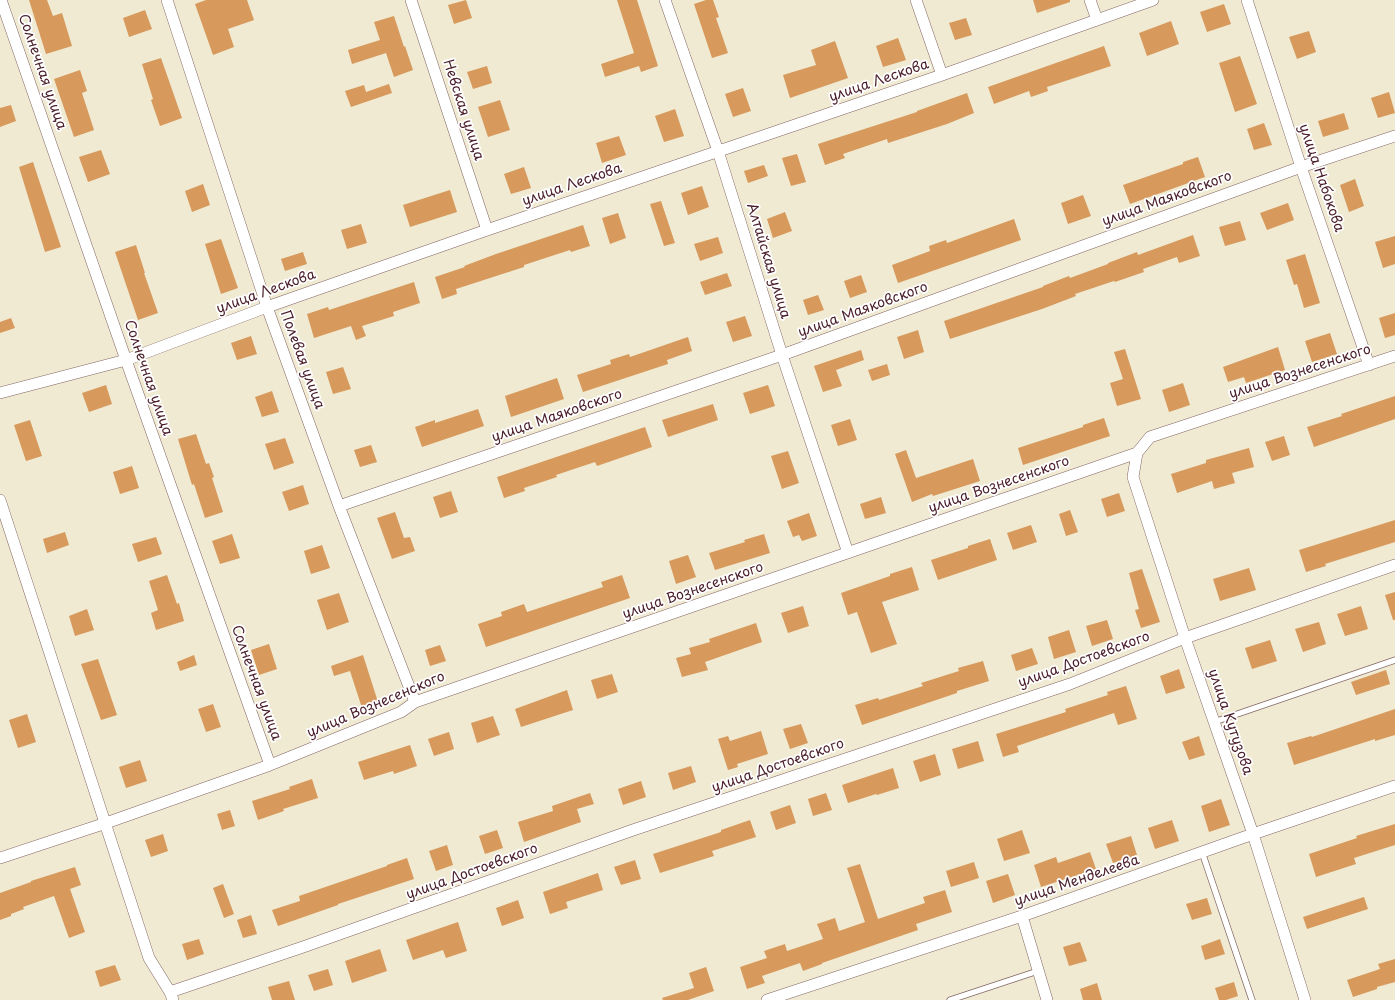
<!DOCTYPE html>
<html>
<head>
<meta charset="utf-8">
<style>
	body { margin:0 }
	canvas { display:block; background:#efead1 }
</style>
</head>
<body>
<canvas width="1395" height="1000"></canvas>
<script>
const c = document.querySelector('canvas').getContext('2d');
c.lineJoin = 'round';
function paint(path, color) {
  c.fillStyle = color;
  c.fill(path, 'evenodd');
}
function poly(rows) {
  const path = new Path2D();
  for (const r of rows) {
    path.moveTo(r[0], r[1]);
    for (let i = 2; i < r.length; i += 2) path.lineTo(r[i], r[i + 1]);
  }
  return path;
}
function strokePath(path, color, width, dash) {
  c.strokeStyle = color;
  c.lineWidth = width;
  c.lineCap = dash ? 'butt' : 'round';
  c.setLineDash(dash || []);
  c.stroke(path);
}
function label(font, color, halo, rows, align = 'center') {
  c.font = font + ' "Playpen Sans",sans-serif';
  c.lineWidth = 3.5;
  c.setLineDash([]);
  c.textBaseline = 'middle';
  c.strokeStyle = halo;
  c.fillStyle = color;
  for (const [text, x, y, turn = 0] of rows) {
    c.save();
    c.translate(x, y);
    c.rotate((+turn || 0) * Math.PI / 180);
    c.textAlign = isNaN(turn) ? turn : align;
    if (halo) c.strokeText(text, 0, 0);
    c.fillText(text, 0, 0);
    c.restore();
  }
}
paint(poly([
	[29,0,47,0,53,16,62,13,72,46,46,54],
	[206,0,247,0,254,20,228,29,234,47,213,55,195,4],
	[466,0,472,18,454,24,448,5],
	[617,0,637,0,658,66,641,72,639,66,605,77,601,64,634,53],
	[706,0,713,0,719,17,716,18,728,53,712,58,694,4],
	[1033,0,1070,0,1070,2,1037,13],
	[1224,4,1231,24,1207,32,1200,12],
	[145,10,152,29,129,37,123,18],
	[394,16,404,47,405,46,413,70,394,77,386,53,352,64,348,50,380,40,374,22],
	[966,18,972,35,955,40,949,23],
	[1171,21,1179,44,1147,56,1139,33],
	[1309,31,1316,52,1297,59,1289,37],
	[898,38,906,60,883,67,876,46],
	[835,41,848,78,790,98,783,75,816,65,811,50],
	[1104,46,1111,66,1047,87,1048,91,1031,97,1029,91,994,104,988,87],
	[1240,56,1257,104,1235,112,1219,63],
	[161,58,182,118,160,126,151,100,153,99,142,64],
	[487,66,492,83,473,89,467,72],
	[80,70,87,91,82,93,94,130,74,137,54,79],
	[389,84,392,93,351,107,345,91,364,85,366,92],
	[743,88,751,111,733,117,725,94],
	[1389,92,1395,113,1378,118,1371,98],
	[967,93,974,113,947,124,888,143,887,139,843,154,845,158,825,165,818,144,917,112,917,111],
	[500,100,510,130,488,137,478,107],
	[11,105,16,121,0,127,0,108],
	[675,109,684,136,664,142,655,116],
	[1344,113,1349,129,1323,137,1318,121],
	[1264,123,1272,145,1254,150,1247,129],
	[619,136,626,155,602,163,596,143],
	[101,150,110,174,88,182,79,157],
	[797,154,806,182,791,186,782,158],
	[1198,157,1205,177,1130,204,1123,185,1183,164,1183,162],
	[33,162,61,247,45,252,19,167],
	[764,165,768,176,748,183,744,171],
	[524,167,531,188,511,194,504,174],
	[1355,179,1364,206,1349,212,1340,185],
	[203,184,210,205,192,212,185,191],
	[702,186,709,207,688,215,681,193],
	[450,190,457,212,410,227,403,205],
	[1083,195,1091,216,1068,224,1061,203],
	[661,201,675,243,664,246,650,204],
	[1288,203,1294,220,1267,230,1260,213],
	[785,212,792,231,773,238,767,219],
	[618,213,626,238,610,244,602,218],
	[1014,219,1021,240,898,283,892,265,930,251,929,246,946,240,947,243],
	[1240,221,1246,240,1225,246,1219,227],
	[361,224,367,243,347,249,341,230],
	[583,225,590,246,571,252,570,250,524,265,524,267,456,289,457,294,442,299,435,277,465,267,464,266,496,254],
	[1193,235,1200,256,1179,263,1177,257,1143,269,1144,272,1115,282,1114,281,1075,294,1076,296,1042,309,950,339,944,321,1043,287,1043,286,1069,276,1070,278,1108,264,1108,263,1137,252,1138,255],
	[1395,236,1395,264,1383,268,1375,242],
	[718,237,723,253,700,261,694,244],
	[221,239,238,288,221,294,205,244],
	[136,245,145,273,144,273,158,313,138,320,115,252],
	[303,252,307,264,285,271,281,259],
	[1305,254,1320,303,1304,308,1297,284,1294,285,1286,260],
	[727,273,732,286,705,295,700,282],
	[861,275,867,292,850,298,844,281],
	[414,282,420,303,393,312,394,316,362,326,366,336,356,340,351,326,314,338,307,314,328,307,329,310],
	[818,295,824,310,808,315,803,300],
	[1395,313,1395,335,1385,338,1379,318],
	[745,316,752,336,733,342,726,322],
	[11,318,15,328,0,333,0,322],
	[918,330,924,352,904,359,897,337],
	[1330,333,1337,354,1312,362,1305,341],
	[251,336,257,354,237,360,231,343],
	[688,337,692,351,667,360,668,364,583,392,577,375,611,364,610,360,629,354,630,357],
	[1278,347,1285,370,1246,383,1244,377,1228,382,1223,367],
	[1125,349,1141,399,1117,406,1110,383,1123,379,1114,352],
	[861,350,864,360,836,370,842,386,823,392,814,366],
	[887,364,890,375,872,381,868,370],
	[343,367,351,389,333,394,326,372],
	[557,378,564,399,511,417,505,396],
	[1183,383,1190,405,1169,412,1162,390],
	[106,385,112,404,89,412,82,393],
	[768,385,775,406,750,414,743,393],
	[272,391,279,412,262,417,255,397],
	[1395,396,1395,419,1314,447,1307,427,1342,416,1341,414],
	[713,404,718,420,668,437,662,420],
	[478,409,484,426,422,447,415,427,435,420,435,423],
	[1104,418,1110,436,1023,465,1018,448,1083,427,1083,425],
	[850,419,857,440,838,446,831,425],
	[30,420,42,456,26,461,14,425],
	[645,427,652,447,597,466,595,462,556,475,557,477,524,488,525,491,504,498,497,477],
	[196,434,206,464,209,463,214,477,212,478,223,512,205,518,194,484,192,485,178,439],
	[1284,436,1290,455,1272,461,1265,442],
	[285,438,294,463,274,470,265,444],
	[371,445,377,462,360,467,354,450],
	[1249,448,1254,467,1232,473,1235,483,1214,489,1212,481,1177,493,1171,474,1206,463,1206,460],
	[906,450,916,478,973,459,980,481,933,496,932,494,912,502,895,454],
	[788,451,799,483,782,489,771,456],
	[132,466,139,488,120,494,113,472],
	[303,485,309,504,289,511,282,492],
	[451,491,458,512,440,518,433,497],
	[1119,493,1125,511,1107,517,1101,499],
	[881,497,886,513,865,519,860,504],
	[1070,510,1078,532,1066,536,1059,514],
	[395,512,404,538,410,537,415,551,392,559,377,518],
	[809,513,817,536,802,541,799,535,793,537,787,521],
	[1395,520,1395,542,1325,564,1326,566,1306,572,1299,550],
	[1031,525,1037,542,1013,550,1007,533],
	[65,532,69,545,47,553,43,539],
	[232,534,240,558,220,564,212,541],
	[764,534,770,553,715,570,709,553,745,542,744,540],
	[156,537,162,554,138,562,132,544],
	[990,539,997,560,938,580,931,560,968,548,968,546],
	[322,545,330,568,311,574,304,551],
	[688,555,696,577,676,584,669,561],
	[912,567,919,590,882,602,897,644,871,653,857,612,848,615,841,593,890,576,890,574],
	[1249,568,1256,590,1220,601,1213,579],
	[1142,569,1160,622,1141,628,1135,610,1139,609,1129,573],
	[167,575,177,604,179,603,184,621,156,630,151,613,158,610,149,581],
	[622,575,630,598,486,647,478,624,502,616,501,612,524,604,527,612,603,587,601,582],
	[1395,592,1395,620,1393,620,1385,595],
	[339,593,349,622,327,630,317,600],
	[803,606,809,626,788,633,781,613],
	[1361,606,1368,629,1345,636,1337,614],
	[87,609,94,630,75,636,69,616],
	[1107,620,1113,639,1092,646,1086,626],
	[1319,622,1326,644,1303,652,1295,629],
	[756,623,762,642,705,662,708,670,682,677,676,658,691,654,689,648,710,642,709,639],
	[1069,630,1076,652,1054,659,1048,637],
	[1270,640,1277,661,1252,669,1245,648],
	[269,644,277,669,259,675,251,650],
	[440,645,446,661,430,666,425,650],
	[1032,648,1038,664,1016,671,1011,655],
	[194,655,197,665,180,671,177,662],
	[363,655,378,702,362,708,350,671,334,676,331,666],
	[98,659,117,715,101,720,81,664],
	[983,661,989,681,957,691,957,693,862,725,855,705,878,698,879,700,923,686,921,683,959,671,958,668],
	[1179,669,1185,688,1166,694,1160,676],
	[1386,670,1390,684,1356,695,1351,682],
	[612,674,618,692,597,699,591,680],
	[1126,686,1137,719,1118,725,1114,713,1017,746,1019,752,1003,757,996,734,1066,712,1065,709,1108,695,1107,692],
	[567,690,573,710,521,727,515,709],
	[213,704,221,727,206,732,198,709],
	[1395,709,1395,735,1375,741,1375,739,1294,765,1287,743,1311,736,1312,737],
	[27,714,36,742,18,748,9,720],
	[493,716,500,735,477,743,471,723],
	[801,724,808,743,790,749,783,729],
	[761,731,768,754,737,764,738,767,728,770,718,739,728,736,730,741],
	[449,732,454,749,434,756,428,739],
	[1199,736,1205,755,1189,760,1182,742],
	[978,741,984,761,958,769,952,749],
	[410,745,417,766,394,774,393,771,364,780,358,762],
	[935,754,941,775,920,782,913,761],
	[140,760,147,781,126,788,119,767],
	[691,766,696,782,673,790,668,773],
	[893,768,899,788,877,795,876,794,848,803,842,785],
	[312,779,318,798,283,809,284,811,258,820,252,801,290,789,289,787],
	[641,781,646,797,623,805,618,789],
	[590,793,594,804,577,809,581,822,524,842,518,822,553,811,552,806],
	[826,793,832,810,813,816,808,799],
	[1221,799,1230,825,1209,832,1201,806],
	[790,805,796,823,776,830,770,812],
	[230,810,235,826,222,830,217,814],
	[750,820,756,837,712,851,714,856,660,873,653,854,721,832,721,830],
	[1172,820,1179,841,1155,849,1148,828],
	[1395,824,1395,845,1354,858,1356,864,1316,877,1309,854,1357,838,1356,836],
	[497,830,503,848,485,854,479,836],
	[1022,830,1030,853,1004,861,997,839],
	[163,834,168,851,151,857,145,840],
	[1131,836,1137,855,1113,863,1106,844],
	[447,845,453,865,436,871,429,851],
	[1090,852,1096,869,1041,887,1034,865,1056,857,1058,863],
	[407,858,414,879,338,904,338,905,278,926,272,910,300,901,299,896,387,866,387,865],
	[635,860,641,879,621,885,614,867],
	[974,862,979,878,951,887,946,871],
	[860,864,878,919,925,903,923,897,945,890,952,912,916,924,918,930,822,963,822,964,803,971,800,963,762,976,765,983,747,989,740,967,767,958,764,951,785,944,787,951,823,939,817,924,835,918,839,931,865,922,847,868],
	[75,867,81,885,70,889,85,932,69,938,54,896,23,907,24,909,11,914,11,916,0,920,0,893,31,882,31,881],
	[598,873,603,890,566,902,568,908,550,914,543,892],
	[1008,874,1015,895,993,903,986,881],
	[223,884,234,914,224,918,213,888],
	[1364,897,1368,909,1307,929,1303,917],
	[1207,898,1212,914,1192,920,1186,904],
	[518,900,524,918,502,926,496,908],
	[251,915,257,934,243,938,237,920],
	[458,922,467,951,446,958,443,950,413,960,406,940],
	[199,939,204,954,187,960,182,944],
	[1220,939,1225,954,1205,960,1201,946],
	[1080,942,1087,961,1069,966,1063,947],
	[380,949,387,971,352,983,345,961],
	[1395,959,1395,982,1377,987,1377,989,1353,997,1347,980,1380,969,1378,964],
	[115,965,121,980,100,987,95,971],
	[706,967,714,991,688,1000,663,1000,662,998,694,988,689,973],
	[328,969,333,985,314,991,308,975],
	[289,981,295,1000,272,1000,268,987],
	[1234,982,1238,996,1226,1000,1219,1000,1215,988],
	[1097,983,1102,1000,1083,1000,1080,989]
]), '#d7995c');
const lane = poly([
	[1214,722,1395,660],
	[1202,852,1252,1000],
	[950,1000,1038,971]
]);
const street = poly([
	[1,0,126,360,270,765],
	[167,0,267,307,339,506,415,702],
	[411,0,487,230],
	[665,0,718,151,782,355,848,553],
	[916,0,942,75],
	[1090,0,1097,20],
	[1247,0,1301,167,1369,365],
	[0,393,126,360,267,307,487,230,942,75,1153,0],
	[1137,453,1133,477,1185,638,1253,834,1305,1000],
	[0,500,149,958,170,992,173,1000],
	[339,506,782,355,1301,167,1395,136],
	[0,858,106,823,270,765,401,712,415,702,1137,453,1150,437,1395,356],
	[1022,916,1047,1000],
	[170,992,303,947,633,830,1070,684,1185,638,1395,565],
	[767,1000,1022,916,1253,834,1395,786]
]);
strokePath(lane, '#846665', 7);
strokePath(street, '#846665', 12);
strokePath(lane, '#fff', 5.5);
strokePath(street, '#fff', 11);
label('14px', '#4a1f2b', '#fff', [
	["Солнечная улица",42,72,71],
	["улица Лескова",879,81,-19],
	["Невская улица",463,110,72],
	["улица Набокова",1321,178,71],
	["улица Лескова",572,185,-19],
	["улица Маяковского",1167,199,-20],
	["Алтайская улица",768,261,73],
	["улица Лескова",266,292,-20],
	["улица Маяковского",863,310,-20],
	["Полевая улица",302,360,70],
	["улица Вознесенского",1300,372,-18],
	["Солнечная улица",148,378,71],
	["улица Маяковского",557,416,-19],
	["улица Вознесенского",999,485,-19],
	["улица Вознесенского",693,591,-19],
	["улица Достоевского",1084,660,-20],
	["Солнечная улица",256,683,70],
	["улица Вознесенского",376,705,-23],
	["улица Кутузова",1230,722,71],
	["улица Достоевского",778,766,-19],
	["улица Достоевского",472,872,-20],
	["улица Менделеева",1077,881,-19]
]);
</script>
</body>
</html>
